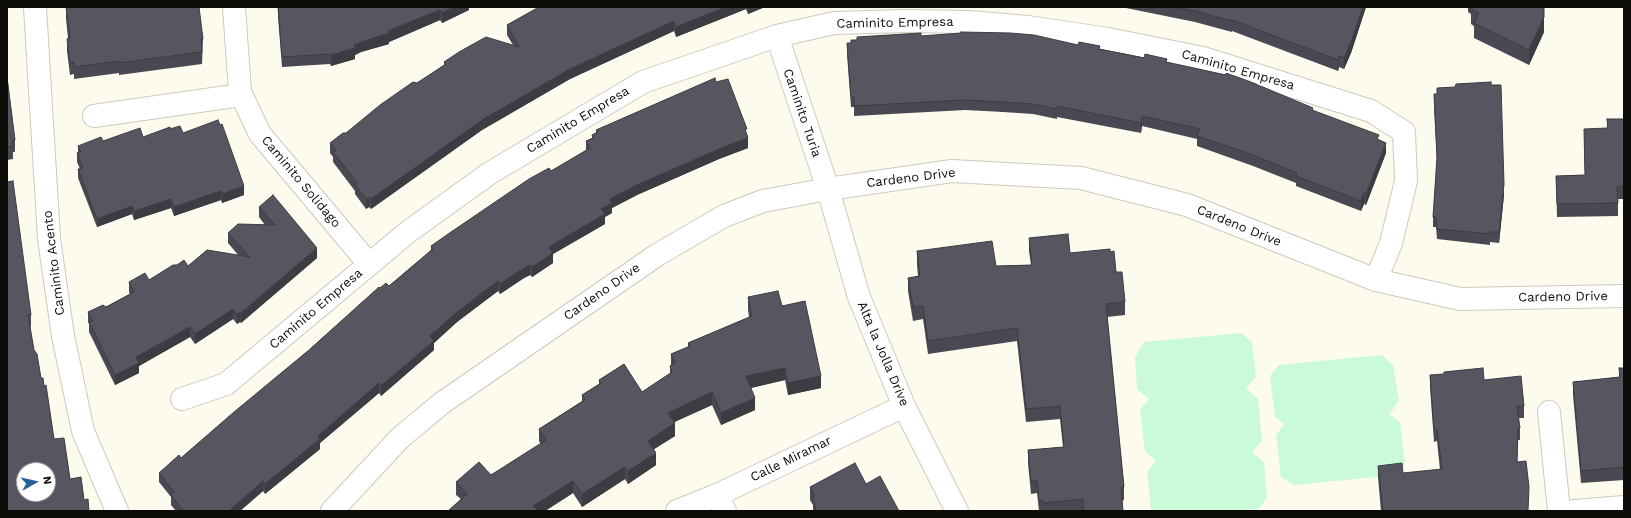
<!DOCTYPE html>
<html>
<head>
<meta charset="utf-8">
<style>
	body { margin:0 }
	#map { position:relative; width:1631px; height:518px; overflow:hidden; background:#fdfbed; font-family:"Work Sans",sans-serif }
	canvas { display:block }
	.frame { position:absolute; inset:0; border:8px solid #0d0c08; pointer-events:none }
	.north { position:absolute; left:16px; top:462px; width:40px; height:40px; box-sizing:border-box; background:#fff; border:1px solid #9e9e9c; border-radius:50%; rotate:82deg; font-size:11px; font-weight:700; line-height:16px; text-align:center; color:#0d0c08 }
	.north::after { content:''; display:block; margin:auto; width:14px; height:18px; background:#286299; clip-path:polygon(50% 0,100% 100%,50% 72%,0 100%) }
</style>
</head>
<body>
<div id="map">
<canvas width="1631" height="518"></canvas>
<div class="frame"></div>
<div class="north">N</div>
</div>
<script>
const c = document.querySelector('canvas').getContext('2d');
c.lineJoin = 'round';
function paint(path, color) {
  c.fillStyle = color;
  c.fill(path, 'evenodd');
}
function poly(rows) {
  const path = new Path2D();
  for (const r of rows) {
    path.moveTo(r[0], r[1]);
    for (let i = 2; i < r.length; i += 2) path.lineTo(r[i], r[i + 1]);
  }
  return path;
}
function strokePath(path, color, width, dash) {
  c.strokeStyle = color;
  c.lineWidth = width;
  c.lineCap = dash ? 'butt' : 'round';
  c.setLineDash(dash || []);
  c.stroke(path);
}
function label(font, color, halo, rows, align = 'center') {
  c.font = font + ' "Work Sans",sans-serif';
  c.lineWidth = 4;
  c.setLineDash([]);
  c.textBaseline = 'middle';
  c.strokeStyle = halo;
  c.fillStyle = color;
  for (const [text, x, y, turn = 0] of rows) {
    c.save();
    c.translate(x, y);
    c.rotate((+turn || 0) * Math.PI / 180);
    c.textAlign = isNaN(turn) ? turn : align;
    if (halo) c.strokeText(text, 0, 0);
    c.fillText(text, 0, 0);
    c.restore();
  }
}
paint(poly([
	[1241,333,1252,342,1256,377,1246,389,1258,399,1262,441,1252,452,1264,462,1267,497,1259,509,1233,511,1153,511,1151,509,1147,472,1156,461,1145,451,1140,410,1149,399,1137,389,1135,357,1144,342],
	[1382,355,1393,365,1399,401,1389,414,1400,422,1405,464,1396,475,1294,485,1281,477,1276,436,1284,424,1275,417,1270,376,1279,365]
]), '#cbfada');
const minor = poly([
	[35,7,49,239,63,336,83,431,117,511],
	[234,7,240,92,260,134,369,264],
	[777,36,828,189,859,297,904,406,957,511],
	[94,116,241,95],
	[182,399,226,384,408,232,490,173,643,82,777,36,834,23,906,21,969,22,1028,27,1108,39,1203,58,1371,111,1404,132,1406,181,1391,243,1376,280],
	[1549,412,1559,511],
	[717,495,725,511],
	[677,511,717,495,904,406],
	[1574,511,1624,507]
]);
const tertiary = poly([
	[332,511,400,438,442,403,657,255,724,216,763,201,828,189,952,171,1081,178,1187,205,1376,280,1460,299,1624,296]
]);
strokePath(minor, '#cdcabd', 24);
strokePath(tertiary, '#cdcabd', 24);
strokePath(minor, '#fff', 22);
strokePath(tertiary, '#fff', 22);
paint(poly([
	[66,7,203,39,202,64,119,75,119,73,74,79,74,74,70,75,67,51,67,39,68,38,66,19],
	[278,7,469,7,469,10,442,23,440,20,389,42,389,44,361,52,355,55,355,59,331,66,330,64,282,67,278,16],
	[539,7,765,7,748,14,746,9,676,37,674,31,570,79,482,130,371,209,369,207,366,209,355,194,355,191,333,162,333,157,330,153,330,143,346,133,417,83,444,65,444,62,513,45,507,35,507,25],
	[1121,7,1366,7,1351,53,1344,69,1339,67,1338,71,1232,31,1232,32,1195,22],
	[1468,7,1544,7,1544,32,1529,65,1474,38,1474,26,1471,24,1471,14,1468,12],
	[921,36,1100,49,1167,62,1313,110,1379,140,1386,153,1366,205,1364,204,1361,211,1296,186,1296,183,1253,166,1197,146,1197,139,1142,126,1141,133,1057,117,1057,119,1033,114,1003,112,965,110,854,116,854,107,851,107,847,54,847,43,851,43,851,40,857,40,857,37],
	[7,77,15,140,15,152,13,152,13,159,7,160],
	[716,82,747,134,748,148,719,159,637,195,612,208,612,213,605,217,605,224,553,254,553,263,532,277,530,275,524,278,500,294,498,291,457,322,434,343,434,350,381,396,379,393,320,443,320,449,265,494,263,491,240,511,176,511,171,505,171,497,159,482,159,473,181,458,309,350,380,288,389,286,431,250,431,246,551,171,586,151,586,141,592,138,592,135,596,133,596,130],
	[1434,94,1504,195,1499,243,1490,242,1490,245,1437,239,1436,227,1433,227,1433,217,1437,162,1434,105],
	[1607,119,1624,119,1624,199,1618,199,1618,216,1557,217,1556,176,1585,175,1584,141,1607,128],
	[170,129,183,133,244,195,222,203,221,200,174,216,171,208,134,220,132,214,97,227,78,178,78,169,80,169,77,162,77,153,78,152,78,146,103,141,143,137],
	[7,182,31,315,31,327,30,327,34,350,54,439,70,479,84,500,7,511],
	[259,207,317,258,241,323,240,322,237,324,233,319,195,344,190,337,139,366,139,373,115,385,89,332,89,324,88,322,88,312,106,307,130,294,129,292,129,282,149,280,188,266,239,256,228,243,228,233,265,225,259,217],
	[1029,238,1070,253,1110,252,1125,302,1125,315,1107,317,1124,487,1124,500,1122,501,1123,511,1039,511,1037,493,1031,494,1028,463,1028,450,1063,447,1060,419,1026,422,1017,341,928,354,923,319,913,321,908,291,908,278,918,276,917,265,917,251,996,266,1031,265,1029,251],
	[748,297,782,306,821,388,788,395,785,380,751,388,755,410,721,425,712,405,674,422,675,436,654,449,656,465,628,484,625,479,582,507,573,493,545,511,448,511,461,499,456,495,456,482,491,475,541,444,539,441,539,429,582,401,582,395,599,384,599,380,642,392,670,374,670,366,671,365,671,354,688,347,688,343,749,317,748,310],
	[1619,368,1624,368,1624,480,1581,483,1573,395,1573,382,1619,377],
	[1430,375,1484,380,1524,406,1524,418,1518,418,1520,428,1520,440,1518,440,1517,462,1528,511,1381,511,1378,477,1378,466,1403,473,1440,470,1437,441,1434,442,1430,387],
	[866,484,899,511,813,511,813,505,810,500,810,487]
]), '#4a4953');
paint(poly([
	[454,7,469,7,469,10,442,23,442,13],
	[726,7,746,7,746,9,676,37,676,27],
	[748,7,765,7,748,14],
	[1363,7,1366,7,1351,53,1344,69,1344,58],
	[440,10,440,20,389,42,389,44,361,52,355,55,355,59,331,66,331,55,361,42,388,31],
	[1544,17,1544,32,1529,65,1529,50],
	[674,21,674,31,570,79,482,130,371,209,371,199,482,120,570,69],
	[1339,56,1339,67,1338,71,1338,60],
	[1142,116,1142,126,1141,133,1141,123],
	[748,138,748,148,719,159,637,195,612,208,612,213,605,217,605,224,553,254,553,263,532,277,532,267,549,247,601,209,610,199,637,185,719,149],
	[1386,143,1386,153,1366,205,1366,194],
	[1504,184,1504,195,1499,243,1499,232],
	[244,186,244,195,222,203,222,194],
	[221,191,221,200,174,216,174,207],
	[1364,193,1364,204,1361,211,1361,201],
	[369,197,369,207,366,209,366,199],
	[171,199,171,208,134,220,134,211],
	[132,206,132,214,97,227,97,219],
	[317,248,317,258,241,323,241,313],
	[530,265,530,275,524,278,500,294,500,284,524,268],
	[498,281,498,291,457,322,434,343,434,350,381,396,381,386,430,336,457,312],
	[233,309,233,319,195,344,195,334],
	[240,312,240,322,237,324,237,314],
	[190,327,190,337,139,366,139,373,115,385,115,375,136,357],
	[785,368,785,380,746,389,746,376],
	[821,376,821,388,788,395,788,383],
	[379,383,379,393,320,443,320,449,265,494,265,484,318,436],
	[712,392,712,405,668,425,668,413],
	[755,398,755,410,721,425,721,413],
	[675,423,675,436,648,453,648,441],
	[656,453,656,465,628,484,628,471],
	[625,467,625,479,582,507,582,494],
	[263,481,263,491,240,511,229,511],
	[573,481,573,493,545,511,533,511,533,506]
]), '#3c3c43');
const building = poly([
	[66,7,199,7,203,39,201,39,202,52,119,63,119,61,74,67,74,62,70,63,67,39,70,38,66,7],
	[278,7,454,7,442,13,440,10,388,31,389,33,361,42,354,45,355,48,331,55,330,54,282,57,278,7],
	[539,7,726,7,676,27,674,21,570,69,482,120,371,199,369,197,366,199,355,184,357,183,333,152,336,150,330,143,343,133,346,133,380,105,413,82,417,83,446,64,444,62,459,52,486,37,519,47,507,25,539,7],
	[1174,7,1363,7,1351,42,1344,58,1339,56,1338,60,1232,20,1232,21,1195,11,1174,7],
	[1472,7,1544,7,1544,17,1529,50,1474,23,1479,13,1471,9,1472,7],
	[961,32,1010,33,1034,35,1078,45,1079,42,1100,46,1099,49,1144,58,1145,54,1167,59,1166,62,1226,75,1226,73,1251,82,1313,108,1312,110,1379,135,1377,139,1386,143,1366,194,1364,193,1361,201,1296,176,1297,173,1253,155,1197,136,1200,129,1142,116,1141,123,1057,106,1057,109,1033,104,1003,102,965,100,854,106,854,97,851,97,847,43,851,43,851,40,857,40,857,37,921,33,921,36,961,33,961,32],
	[7,77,15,140,12,140,13,146,7,147,7,77],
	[715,78,716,82,728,79,747,129,745,129,748,138,719,149,637,185,610,199,612,203,601,209,605,214,549,247,553,253,532,267,530,265,524,268,500,284,498,281,457,312,430,336,434,341,381,386,379,383,318,436,320,439,265,484,263,481,229,511,184,511,171,495,174,492,159,473,179,455,181,458,234,412,309,350,379,287,380,288,386,283,389,286,433,249,431,246,451,232,529,179,549,168,551,171,590,148,586,141,593,138,592,135,598,132,596,130,715,78],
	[1491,82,1491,85,1501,85,1504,184,1499,232,1490,232,1490,234,1437,229,1436,217,1433,217,1437,157,1434,94,1437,94,1437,88,1455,87,1456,84,1491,82],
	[1607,119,1624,119,1624,186,1617,187,1618,203,1557,204,1556,176,1585,175,1584,129,1608,128,1607,119],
	[218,120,220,125,222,124,244,186,222,194,221,191,174,207,171,199,134,211,132,206,97,219,78,169,83,168,77,153,81,152,78,146,101,137,103,141,140,128,143,137,170,127,170,129,180,126,183,133,218,120],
	[13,181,31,315,28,315,34,350,37,354,41,378,43,378,44,386,46,385,54,439,64,438,70,479,81,477,84,500,88,499,89,511,7,511,7,182,13,181],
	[24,470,48,470,48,494,24,494,24,470],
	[273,195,317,248,241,313,240,312,237,314,233,309,195,334,190,327,136,357,139,363,115,375,89,322,93,321,88,312,103,305,106,307,134,292,129,282,145,273,149,280,173,265,177,265,184,260,188,266,207,250,250,257,228,233,238,224,275,225,259,207,273,195],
	[1068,234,1070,253,1110,249,1110,252,1114,251,1116,272,1122,272,1125,302,1106,304,1124,487,1121,488,1123,511,1084,511,1083,499,1043,503,1042,500,1039,501,1037,480,1031,481,1028,450,1064,447,1060,406,1026,409,1017,328,928,341,923,306,913,307,908,278,920,276,917,251,992,241,996,266,1032,265,1029,238,1068,234],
	[778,291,782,306,805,301,821,376,788,383,785,368,746,376,755,398,721,413,712,392,668,413,675,423,648,441,656,453,628,471,625,467,582,494,573,481,533,506,538,511,448,511,467,494,456,482,479,462,491,475,546,440,539,429,585,400,582,395,601,383,599,380,624,364,642,392,672,372,670,366,675,363,671,354,690,346,688,343,752,316,748,297,778,291],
	[1483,368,1484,380,1521,376,1524,406,1517,406,1520,428,1518,428,1517,462,1526,461,1529,487,1528,511,1383,511,1378,466,1402,463,1403,473,1442,469,1437,430,1434,430,1430,375,1444,374,1444,372,1483,368],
	[1619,368,1624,368,1624,467,1581,471,1573,382,1620,377,1619,368],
	[855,463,866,484,880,476,899,511,814,511,816,510,813,497,815,496,810,487,855,463]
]);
paint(building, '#565560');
strokePath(building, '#3c3c43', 1);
label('13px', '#0d0c08', '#fff', [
	["Caminito Empresa",895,23,-1],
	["Caminito Empresa",1238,70,16],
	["Caminito Turia",802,113,71],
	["Caminito Empresa",578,120,-31],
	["Cardeno Drive",911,178,-7],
	["Caminito Solidago",301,182,50],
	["Cardeno Drive",1239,226,22],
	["Caminito Acento",54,263,-97],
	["Cardeno Drive",602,292,-35],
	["Cardeno Drive",1563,297,-1],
	["Caminito Empresa",316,309,-40],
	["Alta la Jolla Drive",883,354,67],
	["Calle Miramar",791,459,-26]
]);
</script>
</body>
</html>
